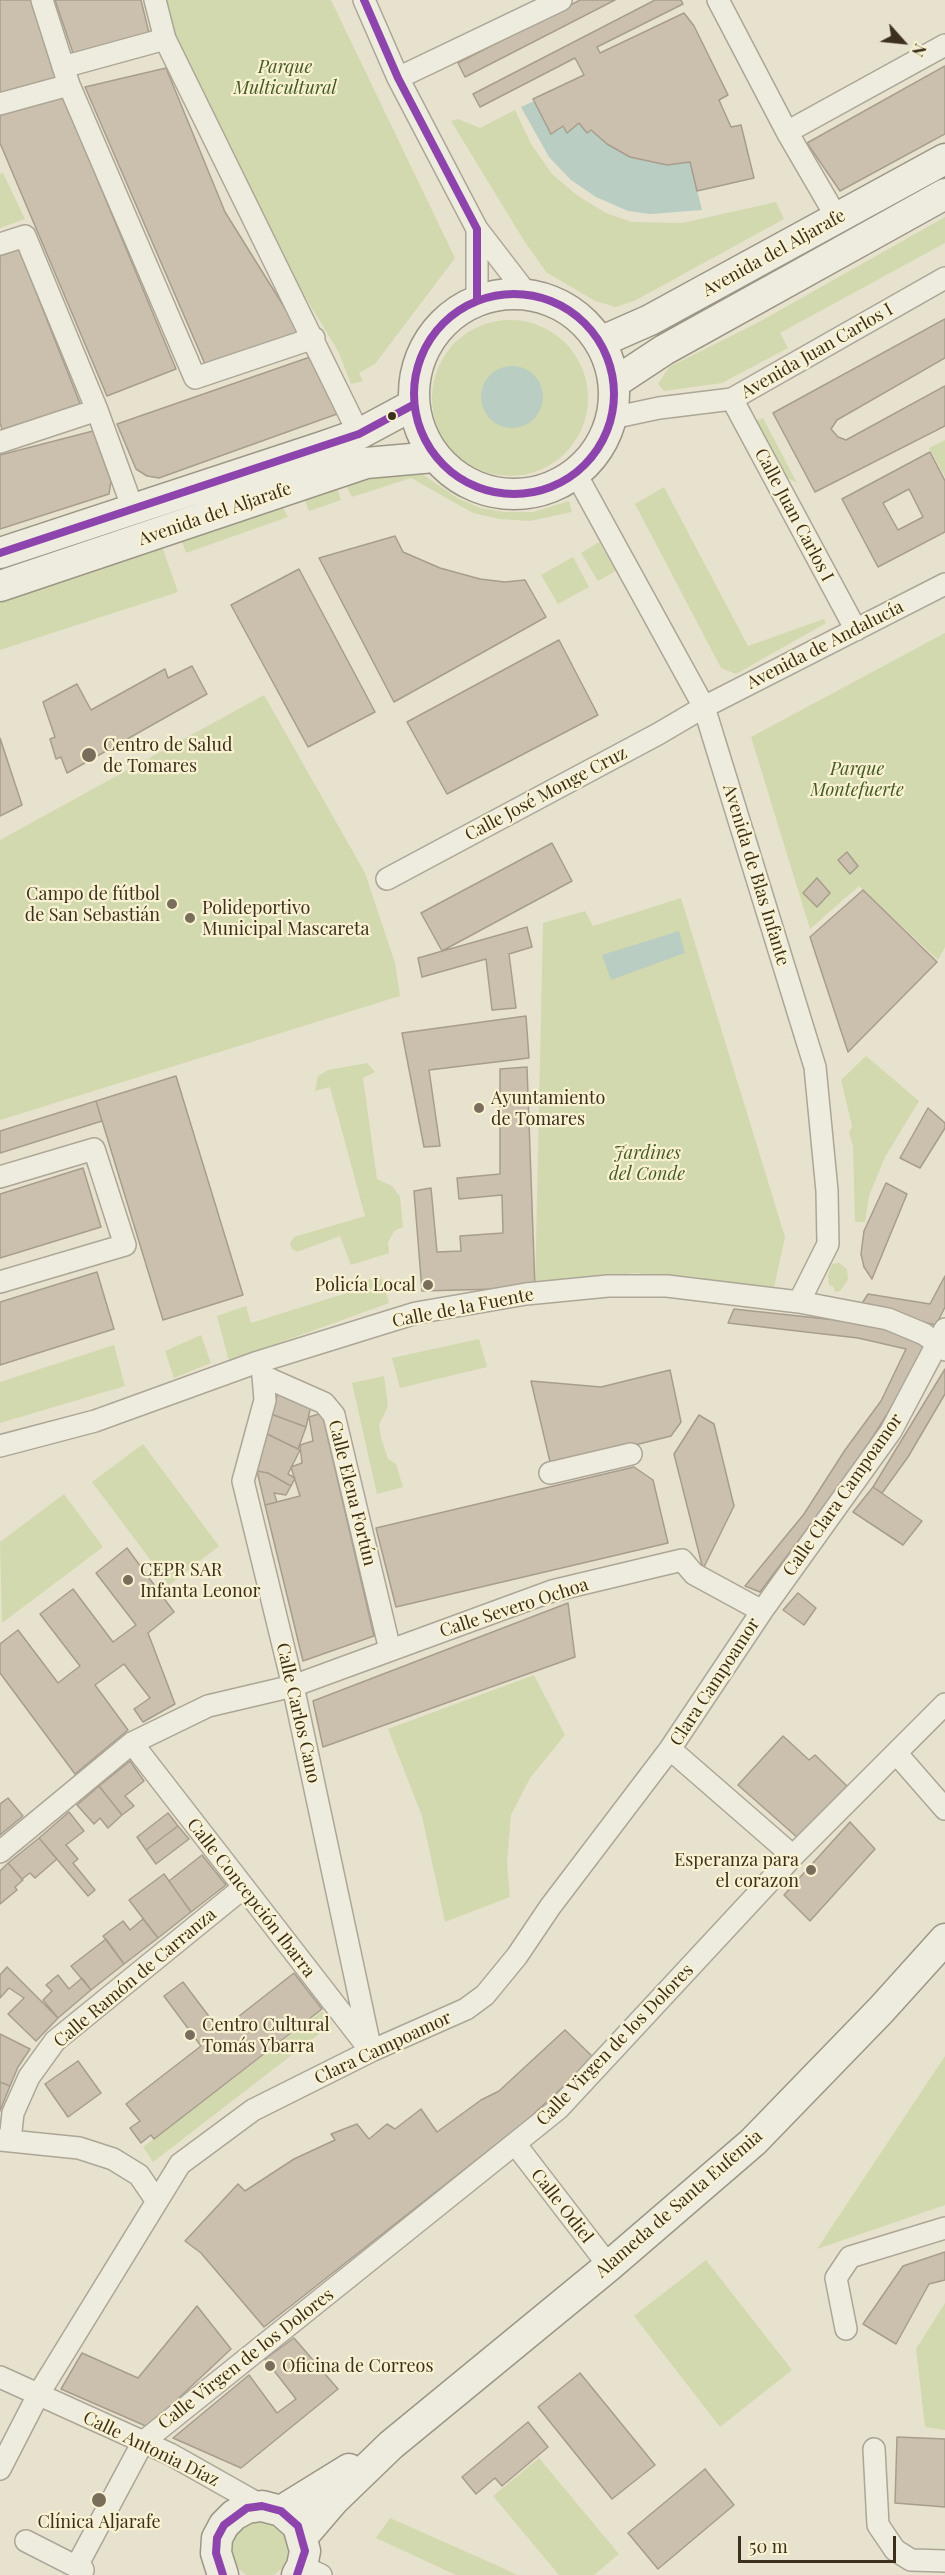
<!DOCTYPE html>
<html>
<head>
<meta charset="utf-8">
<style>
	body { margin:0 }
	#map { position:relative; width:945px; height:2575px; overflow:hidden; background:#e7e2cd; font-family:"Playfair Display",serif }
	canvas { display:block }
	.north { position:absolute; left:873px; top:12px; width:60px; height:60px; -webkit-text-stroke:4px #f8f2d2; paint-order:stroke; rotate:117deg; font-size:16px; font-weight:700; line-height:24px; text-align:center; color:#3c2f1d }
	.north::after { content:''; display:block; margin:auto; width:21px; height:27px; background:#3c2f1d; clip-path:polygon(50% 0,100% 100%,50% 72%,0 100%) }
	.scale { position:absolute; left:738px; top:2536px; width:158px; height:27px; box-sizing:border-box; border:3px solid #3c2f1d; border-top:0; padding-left:8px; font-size:18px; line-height:21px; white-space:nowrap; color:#3c2f1d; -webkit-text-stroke:4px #f8f2d2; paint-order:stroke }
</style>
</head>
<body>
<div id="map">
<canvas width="945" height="2575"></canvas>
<div class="north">N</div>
<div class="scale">50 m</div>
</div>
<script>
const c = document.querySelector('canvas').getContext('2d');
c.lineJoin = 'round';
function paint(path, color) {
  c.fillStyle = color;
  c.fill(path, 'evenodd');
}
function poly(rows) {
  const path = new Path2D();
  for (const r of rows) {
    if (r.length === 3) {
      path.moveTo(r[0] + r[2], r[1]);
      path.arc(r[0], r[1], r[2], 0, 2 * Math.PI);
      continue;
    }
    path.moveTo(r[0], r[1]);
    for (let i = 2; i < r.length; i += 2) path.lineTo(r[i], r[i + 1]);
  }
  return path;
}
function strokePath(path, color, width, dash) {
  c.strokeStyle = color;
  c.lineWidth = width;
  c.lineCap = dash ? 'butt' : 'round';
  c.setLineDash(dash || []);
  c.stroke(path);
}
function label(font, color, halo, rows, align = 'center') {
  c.font = font + ' "Playfair Display",serif';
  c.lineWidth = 4.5;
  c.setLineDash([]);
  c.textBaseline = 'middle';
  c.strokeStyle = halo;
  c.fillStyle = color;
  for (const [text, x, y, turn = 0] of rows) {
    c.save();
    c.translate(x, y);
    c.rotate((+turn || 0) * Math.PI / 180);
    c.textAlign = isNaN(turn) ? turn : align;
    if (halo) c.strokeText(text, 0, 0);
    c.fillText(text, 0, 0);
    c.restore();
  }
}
paint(poly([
	[165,0,331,0,455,258,375,364,359,373,363,381,351,384,338,351,293,277,180,48],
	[515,110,531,144,552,174,578,196,606,213,632,222,682,223,776,202,784,219,636,300,616,307,595,301,546,272,523,239,451,121,458,119,480,128],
	[3,173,25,219,0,228,0,174],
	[945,217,945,243,780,333,788,348,722,383,664,391,658,384,669,367,759,322],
	[510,398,78],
	[763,418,797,483,779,473,755,421],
	[945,440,945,477,929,448],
	[392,469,408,469,422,474,459,499,481,508,504,512,533,512,569,501,572,512,530,521,499,519,473,513,411,478,352,497,346,485],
	[664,487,748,646,824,619,826,623,736,674,721,668,635,504],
	[337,488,341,500,309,511,304,498],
	[281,504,288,517,186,553,181,539],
	[599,542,616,571,598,581,581,553],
	[161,544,178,592,0,650,0,592],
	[573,557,589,587,558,604,541,575],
	[945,633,945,947,938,960,859,886,810,929,751,737],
	[264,695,365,873,395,963,400,996,0,1120,0,840],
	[681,898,785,1237,774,1287,634,1273,535,1288,543,923,585,911,593,926],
	[866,1056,919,1101,885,1157,869,1196,865,1222,855,1222,853,1146,849,1133,852,1126,841,1080],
	[367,1063,375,1072,363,1078,377,1179,392,1186,400,1197,403,1227,394,1231,388,1243,389,1253,351,1265,340,1236,297,1252,291,1248,290,1243,294,1237,365,1216,330,1087,315,1091,318,1076,328,1070],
	[839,1263,847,1269,848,1280,840,1291,835,1292,833,1286,829,1285,828,1275,832,1264],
	[381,1276,389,1303,229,1361,217,1316,246,1306,251,1323,350,1292,349,1286],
	[201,1335,211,1363,174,1378,165,1351],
	[479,1339,487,1367,400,1388,392,1358],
	[114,1345,125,1386,0,1423,0,1382],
	[384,1376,388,1406,379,1425,381,1438,388,1459,396,1464,403,1487,377,1494,352,1383],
	[143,1444,219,1546,169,1585,92,1482],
	[64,1494,103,1547,2,1623,0,1542],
	[534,1675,565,1735,530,1778,511,1815,507,1863,510,1897,445,1922,422,1816,388,1729],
	[322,2011,332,2024,153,2162,143,2147],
	[945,2056,945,2205,817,2249],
	[706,2260,792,2370,720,2427,634,2316],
	[945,2303,945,2430,925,2427,916,2349],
	[539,2458,619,2554,594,2575,559,2575,493,2496],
	[390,2518,496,2565,517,2575,456,2575,376,2538],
	[260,2549,29]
]), '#d3d9ae');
paint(poly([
	[534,101,551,134,563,126,567,132,579,123,630,157,667,165,690,162,702,210,650,214,628,211,596,197,571,180,549,157,521,107],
	[512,397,31],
	[679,931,685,953,611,980,602,955]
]), '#b9cdc2');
const building = poly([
	[0,0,32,0,58,78,0,96,0,0],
	[55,0,141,0,150,37,74,56,55,0],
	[580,0,615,0,465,77,458,63,580,0],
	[655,0,681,0,683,4,597,47,600,53,684,13,694,26,728,95,719,100,731,127,741,125,754,178,697,191,690,162,667,165,630,157,607,144,591,130,587,133,579,123,567,133,563,126,551,134,533,99,584,75,575,58,480,107,473,94,655,0],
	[945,66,945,134,840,191,807,143,945,66],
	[166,68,225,212,301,334,205,364,85,87,166,68],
	[62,94,176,369,107,396,0,143,0,113,62,94],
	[19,249,81,406,3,432,0,423,0,256,19,249],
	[945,319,945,358,837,420,831,429,838,437,846,440,945,386,945,426,815,492,773,413,945,319],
	[313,356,337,414,159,478,147,476,136,469,117,424,313,356],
	[93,431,111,481,109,494,0,529,0,455,93,431],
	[930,452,945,481,945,532,878,567,842,499,930,452],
	[909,489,923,517,898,530,883,503,909,489],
	[395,536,403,552,440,568,480,579,505,582,525,580,546,617,394,702,319,558,395,536],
	[299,569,375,712,308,747,231,605,299,569],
	[559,640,598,715,447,794,407,722,559,640],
	[192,666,207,694,67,773,61,757,56,759,50,739,55,737,43,702,77,684,91,710,165,669,168,678,192,666],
	[0,738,22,805,0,816,0,738],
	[552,843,572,881,442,951,421,913,552,843],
	[847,852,858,866,850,874,838,860,847,852],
	[817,878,830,893,817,907,803,893,817,878],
	[863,890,937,962,848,1052,810,937,863,890],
	[527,927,532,947,509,954,516,1008,492,1010,486,959,422,977,418,958,527,927],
	[526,1016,529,1058,429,1070,440,1146,424,1147,402,1033,526,1016],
	[527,1067,535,1288,422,1291,414,1191,431,1188,437,1252,461,1251,460,1236,503,1233,502,1195,459,1199,457,1178,500,1174,500,1069,527,1067],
	[176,1076,243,1295,163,1320,96,1101,176,1076],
	[96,1101,102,1121,0,1153,0,1131,96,1101],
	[928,1108,945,1123,945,1128,920,1168,900,1158,928,1108],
	[83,1168,101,1227,0,1258,0,1194,83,1168],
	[886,1183,907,1194,872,1279,864,1267,861,1254,864,1231,886,1183],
	[97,1272,114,1329,0,1365,0,1302,97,1272],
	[945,1276,945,1307,936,1325,859,1308,868,1294,930,1304,945,1276],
	[734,1309,891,1326,926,1342,903,1389,855,1465,760,1592,745,1586,804,1514,845,1450,881,1401,906,1349,858,1338,728,1323,734,1309],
	[945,1369,945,1394,908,1457,882,1493,873,1487,945,1369],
	[670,1370,681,1422,671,1436,551,1466,531,1381,601,1387,670,1370],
	[278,1393,311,1406,306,1427,271,1414,278,1393],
	[322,1413,374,1636,303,1661,265,1505,300,1496,291,1467,302,1463,300,1445,313,1441,309,1417,322,1413],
	[271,1414,306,1427,298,1449,265,1433,271,1414],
	[699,1415,714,1424,734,1506,703,1569,674,1454,699,1415],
	[265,1433,300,1450,288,1474,295,1478,291,1486,268,1473,257,1471,258,1458,265,1433],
	[634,1467,653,1480,668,1543,396,1607,376,1528,634,1467],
	[257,1471,268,1473,291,1486,286,1495,274,1493,277,1502,265,1505,257,1471],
	[873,1487,922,1521,903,1545,853,1512,873,1487],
	[127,1548,174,1612,148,1633,175,1704,143,1722,134,1709,150,1698,124,1664,95,1685,128,1730,75,1774,0,1673,0,1644,18,1630,58,1683,80,1666,40,1614,73,1589,113,1642,136,1625,96,1573,127,1548],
	[798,1593,816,1608,804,1625,783,1610,798,1593],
	[568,1603,575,1657,323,1747,313,1701,568,1603],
	[783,1736,809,1760,815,1755,847,1786,798,1838,738,1785,783,1736],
	[130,1761,144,1781,125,1796,134,1806,122,1815,99,1786,130,1761],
	[99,1786,122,1815,108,1828,100,1818,94,1824,77,1805,99,1786],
	[8,1798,23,1816,0,1835,0,1804,8,1798],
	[69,1812,84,1831,66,1845,78,1859,73,1863,95,1890,88,1896,39,1838,69,1812],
	[168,1813,178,1826,146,1850,137,1837,168,1813],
	[850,1822,875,1849,810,1921,784,1895,850,1822],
	[178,1826,189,1839,156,1864,146,1850,178,1826],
	[39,1838,57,1859,35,1878,30,1873,22,1879,8,1863,39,1838],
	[202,1855,226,1885,191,1912,169,1881,202,1855],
	[8,1863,23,1880,15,1887,17,1890,0,1904,0,1871,8,1863],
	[164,1874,191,1912,158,1938,129,1900,164,1874],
	[143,1919,158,1938,124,1964,103,1936,123,1921,130,1930,143,1919],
	[106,1939,124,1964,91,1990,71,1966,106,1939],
	[7,1967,58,2018,36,2041,8,2014,24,1998,9,1988,0,1998,0,1975,7,1967],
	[294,1973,322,2009,154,2139,151,2135,141,2143,130,2128,140,2121,126,2104,201,2046,164,1996,183,1982,220,2031,294,1973],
	[58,1975,69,1989,82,1978,91,1990,58,2018,43,2000,52,1991,46,1985,58,1975],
	[565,2030,594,2058,526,2121,264,2327,201,2253,185,2241,238,2184,245,2191,294,2159,335,2140,331,2134,357,2124,369,2139,387,2124,395,2129,421,2109,437,2132,481,2100,499,2091,565,2030],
	[0,2034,30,2049,18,2067,10,2086,0,2082,0,2034],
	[78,2061,101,2093,68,2117,45,2084,78,2061],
	[0,2082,10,2086,0,2111,0,2082],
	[945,2252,945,2280,929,2284,896,2344,863,2324,903,2266,945,2252],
	[197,2306,231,2349,148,2427,61,2389,82,2353,138,2378,197,2306],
	[294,2338,338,2389,241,2468,173,2438,249,2375,277,2413,296,2399,265,2359,294,2338],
	[580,2373,655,2465,612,2499,538,2407,580,2373],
	[528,2422,548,2447,502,2486,495,2478,476,2494,462,2477,528,2422],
	[897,2437,945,2439,945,2507,895,2503,897,2437],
	[705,2469,734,2505,658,2569,628,2533,705,2469]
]);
paint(building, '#cbc0ae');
strokePath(building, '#a89d8c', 1.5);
const street = poly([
	[42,0,69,85,195,378,314,338],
	[155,0,165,39,359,434],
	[364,0,398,78,477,229,527,294],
	[718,0,787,132,837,218],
	[63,67,165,39],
	[398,78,561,0],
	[0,104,69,85],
	[787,132,945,45],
	[0,244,25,236,97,410,133,509],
	[477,300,477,229],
	[732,399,856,630],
	[612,418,659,408,732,399,945,278],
	[0,442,97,410],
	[576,474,704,707,815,1067,827,1191,828,1244,799,1302],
	[387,879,658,734,704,707,945,584],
	[0,1177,94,1149,125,1245,0,1282],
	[263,1376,265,1400,243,1481,293,1686,371,2051],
	[263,1376,324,1403,334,1415,390,1650],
	[0,1446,95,1421,255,1363,416,1313,526,1294,608,1286,667,1286,799,1302,888,1319,924,1334,945,1350],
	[550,1473,631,1454],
	[132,1743,367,2046],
	[670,1749,793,1856],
	[896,1753,945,1809],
	[0,1852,132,1743,208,1706,293,1686,552,1591,682,1560,694,1574,762,1611],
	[0,2140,79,2148,113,2159,139,2175,156,2200],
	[10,2140,13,2113,29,2077,55,2041,243,1888],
	[516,2145,609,2266],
	[846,2329,836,2278,850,2257,945,2228],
	[0,2377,170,2454,262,2506],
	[874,2449,878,2525,895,2550,911,2560,945,2561],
	[0,2469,38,2395,180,2164,253,2110,371,2051,466,2009,485,1995,517,1956,550,1907,670,1749,762,1611,891,1431,945,1329],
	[26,2541,83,2570],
	[302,2566,321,2575],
	[83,2570,79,2562,143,2442,558,2109,793,1856,945,1704]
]);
const secondary = poly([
	[514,394,100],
	[600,342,650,320,945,159],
	[614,383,664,350,945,194],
	[0,553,322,447,359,434,413,405],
	[0,586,366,463,434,457],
	[281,2511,349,2469],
	[303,2536,334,2500,391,2445,609,2266,753,2142,881,2010,945,1939],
	[223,2575,216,2553,217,2538,224,2525,234,2515,247,2508,262,2506,281,2511,298,2526,305,2551,302,2566,297,2575]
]);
strokePath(street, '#aca696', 24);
strokePath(secondary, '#9c9686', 33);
strokePath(street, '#eeebdf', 21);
strokePath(secondary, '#eeebdf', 30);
strokePath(poly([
	[364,0,398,78,477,229,477,300],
	[514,394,100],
	[0,553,359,434,413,405],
	[223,2575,216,2553,217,2538,224,2525,247,2508,262,2506,281,2511,298,2526,305,2551,297,2575]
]), '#8e44ad', 8);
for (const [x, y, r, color] of [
	[392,416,5,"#3c2f1d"],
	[89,755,8,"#786e5b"],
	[172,904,6,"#786e5b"],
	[190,918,6,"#786e5b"],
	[479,1108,6,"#786e5b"],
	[428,1285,6,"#786e5b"],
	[128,1580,6,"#786e5b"],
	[811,1870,6,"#786e5b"],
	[190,2035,6,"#786e5b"],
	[270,2366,6,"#786e5b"],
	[99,2500,8,"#786e5b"]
]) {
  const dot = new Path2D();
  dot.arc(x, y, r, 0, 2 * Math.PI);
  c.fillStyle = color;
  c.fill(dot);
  strokePath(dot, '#f8f2d2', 2);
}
label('italic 18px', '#455a22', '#f8f2d2', [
	["Parque",285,67],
	["Multicultural",285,88],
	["Parque",857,769],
	["Montefuerte",857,790],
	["Jardines",647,1153],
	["del Conde",647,1174]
]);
label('18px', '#3c2f1d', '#f8f2d2', [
	["Avenida del Aljarafe",774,253,-29],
	["Avenida Juan Carlos I",817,351,-30],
	["Avenida del Aljarafe",215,514,-19],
	["Calle Juan Carlos I",794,515,62],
	["Avenida de Andalucía",825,645,-27],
	["Calle José Monge Cruz",546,794,-28],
	["Avenida de Blas Infante",756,875,73],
	["Calle de la Fuente",463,1308,-11],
	["Calle Elena Fortún",352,1493,76],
	["Calle Clara Campoamor",843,1495,-55],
	["Calle Severo Ochoa",514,1608,-18],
	["Clara Campoamor",715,1682,-57],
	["Calle Carlos Cano",298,1713,77],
	["Calle Concepción Ibarra",251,1898,52],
	["Calle Ramón de Carranza",135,1978,-40],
	["Calle Virgen de los Dolores",615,2045,-46],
	["Clara Campoamor",383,2048,-25],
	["Alameda de Santa Eufemia",679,2204,-41],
	["Calle Odiel",562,2206,52],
	["Calle Virgen de los Dolores",246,2359,-38],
	["Calle Antonia Díaz",151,2449,26]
]);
label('18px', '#3c2f1d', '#f8f2d2', [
	["Centro de Salud",103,745],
	["de Tomares",103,766],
	["Campo de fútbol",160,894,"right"],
	["de San Sebastián",160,915,"right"],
	["Polideportivo",202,908],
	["Municipal Mascareta",202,929],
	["Ayuntamiento",491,1098],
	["de Tomares",491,1119],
	["Policía Local",416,1285,"right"],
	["CEPR SAR",140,1570],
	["Infanta Leonor",140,1591],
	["Esperanza para",799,1860,"right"],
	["el corazon",799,1881,"right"],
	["Centro Cultural",202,2025],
	["Tomás Ybarra",202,2046],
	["Oficina de Correos",282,2366],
	["Clínica Aljarafe",99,2522,"center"]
], 'left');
</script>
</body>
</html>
